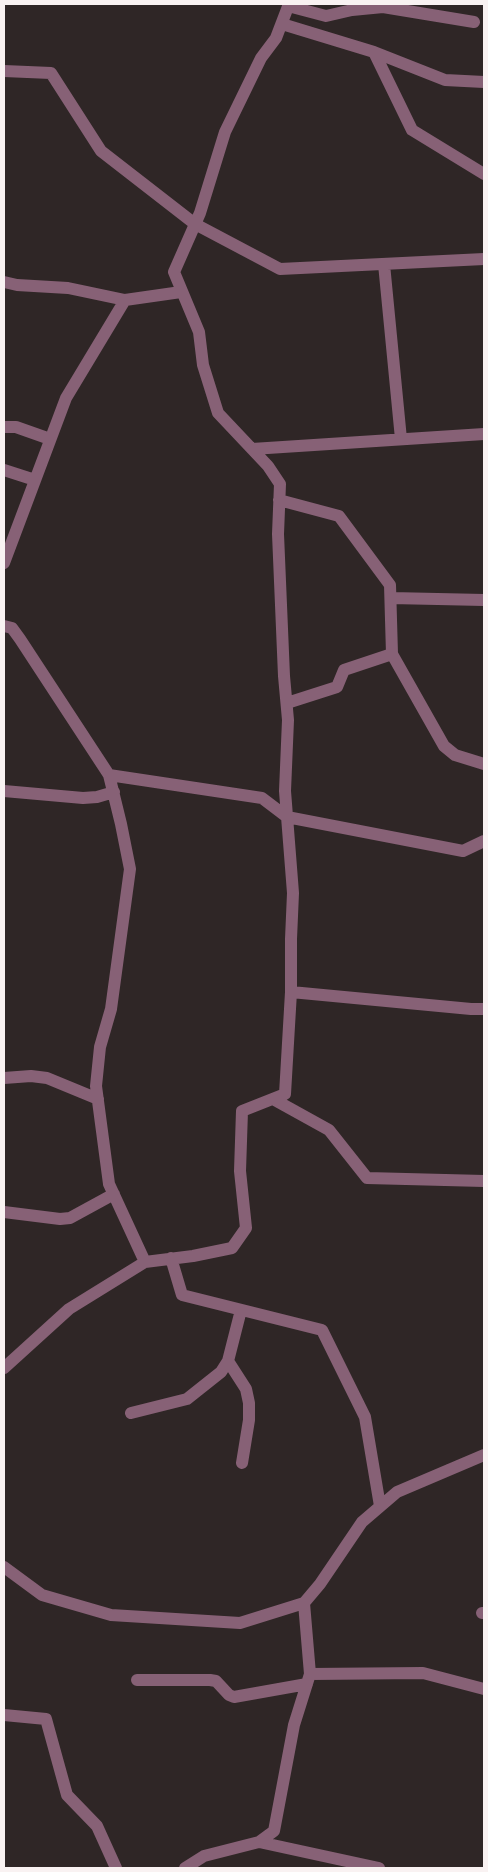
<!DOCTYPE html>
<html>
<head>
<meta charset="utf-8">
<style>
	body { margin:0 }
	#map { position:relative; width:488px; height:1872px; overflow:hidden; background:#2f2626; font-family:"Work Sans",sans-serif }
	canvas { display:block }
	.frame { position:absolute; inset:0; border:5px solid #f9f2f2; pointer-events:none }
</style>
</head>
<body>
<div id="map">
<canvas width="488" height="1872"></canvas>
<div class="frame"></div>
</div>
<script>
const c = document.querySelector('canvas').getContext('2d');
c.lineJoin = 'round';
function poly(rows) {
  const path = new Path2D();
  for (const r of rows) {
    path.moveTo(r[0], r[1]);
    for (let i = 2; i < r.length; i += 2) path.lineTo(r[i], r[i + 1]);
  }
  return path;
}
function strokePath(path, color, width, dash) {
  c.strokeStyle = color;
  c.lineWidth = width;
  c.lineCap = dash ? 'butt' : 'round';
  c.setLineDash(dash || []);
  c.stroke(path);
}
strokePath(poly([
	[288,6,326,16,352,10,383,7,474,22],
	[282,24,374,52,412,130,484,174],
	[374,52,445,80,484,82],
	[4,71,51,73,101,151,195,224,280,269,484,259],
	[384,264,401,439],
	[4,282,17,285,68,288,125,300],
	[4,427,16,427,50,439],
	[252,449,484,434],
	[4,470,35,480],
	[279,500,339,516,390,585,392,654,444,746,455,755,484,764],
	[4,563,66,398,125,300,181,292],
	[391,598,484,600],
	[4,626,12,628,20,639,109,775,121,824,130,869,111,1009,100,1047,96,1086,109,1184,145,1262],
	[287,703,337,687,344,670,392,654],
	[109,775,262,798,287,817,463,851,484,841],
	[4,791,83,798,97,797,114,792],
	[291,992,471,1009,484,1009],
	[4,1078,31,1076,47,1078,98,1099],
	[273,1099,329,1130,367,1178,484,1181],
	[4,1212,60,1219,70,1218,114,1194],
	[171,1258,182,1295,322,1330,365,1417,380,1506],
	[228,1361,246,1389,249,1403,249,1420,242,1463],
	[4,1368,69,1309,145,1262,193,1256,232,1248,246,1228,240,1171,242,1111,285,1094,291,992,291,939,293,893,285,791,288,720,284,676,278,534,280,484,268,466,218,413,203,365,199,332,174,272,200,213,225,132,261,58,276,38,289,4],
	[131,1413,187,1399,221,1372,228,1361,241,1310],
	[4,1567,42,1595,111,1615,240,1623,304,1603],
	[482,1613,484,1613],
	[310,1674,304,1603,320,1584,362,1522,397,1492,484,1455],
	[137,1680,210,1680,216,1681,229,1695,234,1697,307,1684],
	[4,1715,46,1719,67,1795,97,1826,116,1868],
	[259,1842,379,1868],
	[185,1868,204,1856,259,1842,274,1831,294,1725,310,1674,423,1673,484,1689]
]), '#876176', 12);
</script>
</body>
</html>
